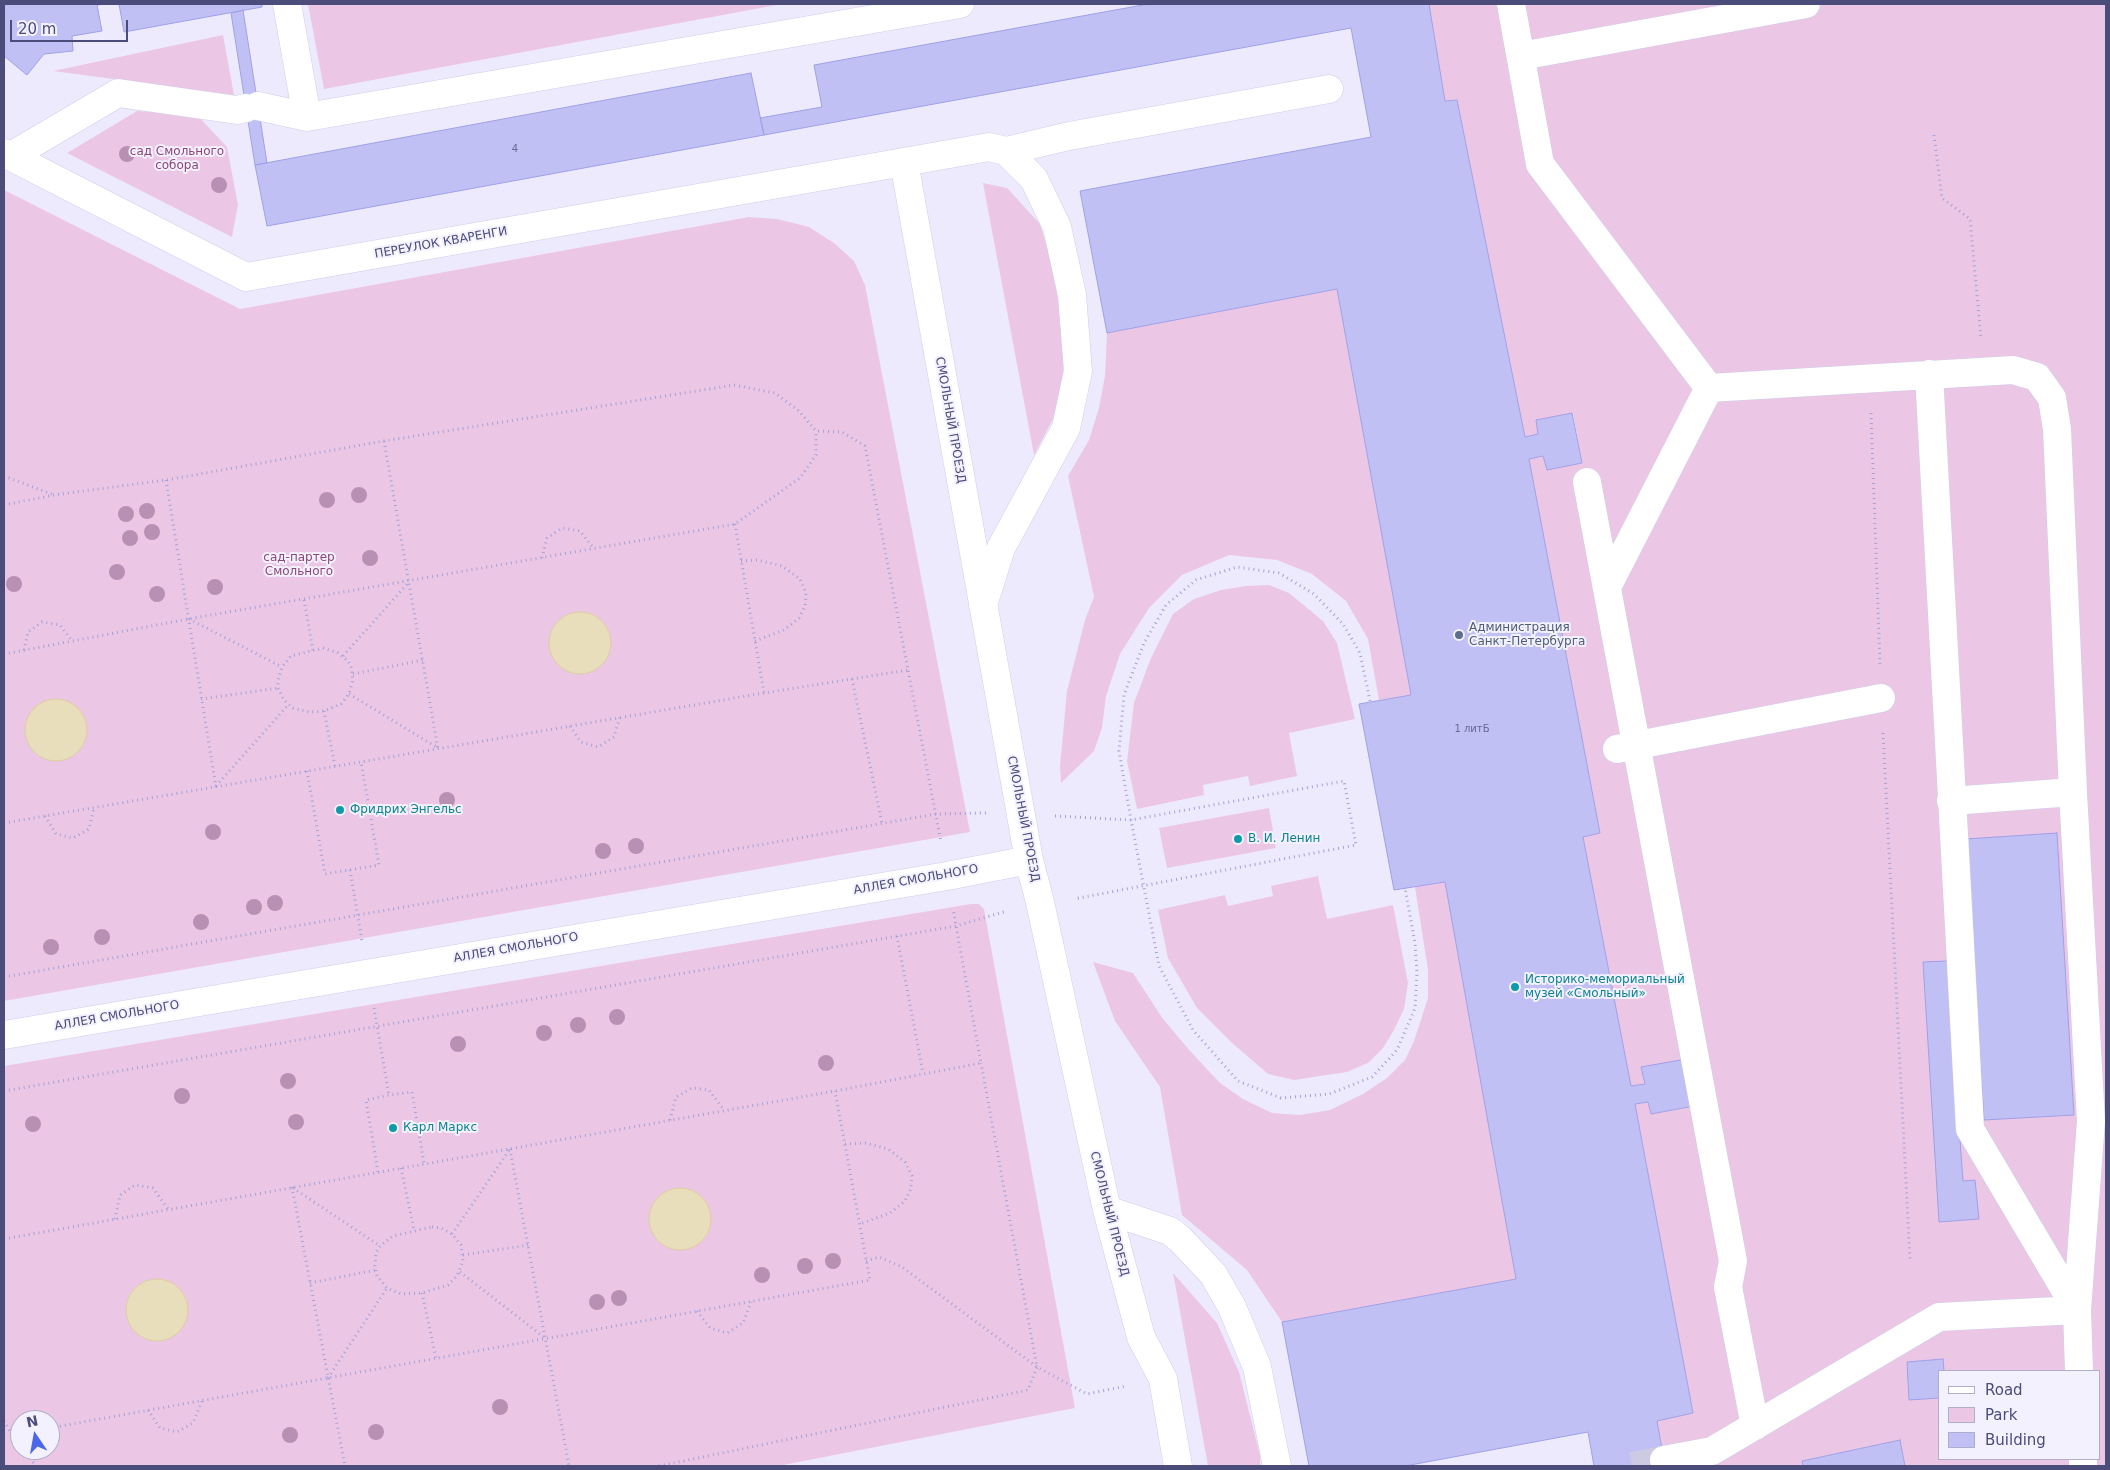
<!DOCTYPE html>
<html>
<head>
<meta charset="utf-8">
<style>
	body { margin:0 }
	#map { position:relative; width:2110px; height:1470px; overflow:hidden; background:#eeeafd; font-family:"DejaVu Sans",sans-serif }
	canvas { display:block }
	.frame { position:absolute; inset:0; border:5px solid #4b4c7a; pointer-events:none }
	.legend { position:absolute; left:1938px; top:1370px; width:162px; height:90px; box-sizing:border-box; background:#f4f1ff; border:1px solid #b0afca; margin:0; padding:6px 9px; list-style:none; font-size:15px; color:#4b4c7a }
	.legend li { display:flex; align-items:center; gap:10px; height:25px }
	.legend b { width:25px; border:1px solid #b0afca }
	.north { position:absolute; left:10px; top:1410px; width:50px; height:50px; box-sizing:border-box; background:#f4f1ff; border:1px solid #b0afca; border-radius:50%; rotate:348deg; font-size:14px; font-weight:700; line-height:20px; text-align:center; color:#4b4c7a }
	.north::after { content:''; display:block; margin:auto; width:18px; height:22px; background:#4b66eb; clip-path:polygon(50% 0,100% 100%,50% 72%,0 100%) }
	.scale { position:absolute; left:10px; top:20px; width:118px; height:22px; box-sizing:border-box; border:2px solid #4b4c7a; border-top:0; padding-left:6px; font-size:15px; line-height:18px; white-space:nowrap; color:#4b4c7a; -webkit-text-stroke:4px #f4f1ff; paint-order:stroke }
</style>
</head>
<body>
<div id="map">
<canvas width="2110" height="1470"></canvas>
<div class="frame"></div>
<ul class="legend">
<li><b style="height:6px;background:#fff"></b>Road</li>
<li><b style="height:14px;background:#ecc7e5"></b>Park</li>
<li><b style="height:14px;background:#c0c0f4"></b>Building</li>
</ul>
<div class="north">N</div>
<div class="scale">20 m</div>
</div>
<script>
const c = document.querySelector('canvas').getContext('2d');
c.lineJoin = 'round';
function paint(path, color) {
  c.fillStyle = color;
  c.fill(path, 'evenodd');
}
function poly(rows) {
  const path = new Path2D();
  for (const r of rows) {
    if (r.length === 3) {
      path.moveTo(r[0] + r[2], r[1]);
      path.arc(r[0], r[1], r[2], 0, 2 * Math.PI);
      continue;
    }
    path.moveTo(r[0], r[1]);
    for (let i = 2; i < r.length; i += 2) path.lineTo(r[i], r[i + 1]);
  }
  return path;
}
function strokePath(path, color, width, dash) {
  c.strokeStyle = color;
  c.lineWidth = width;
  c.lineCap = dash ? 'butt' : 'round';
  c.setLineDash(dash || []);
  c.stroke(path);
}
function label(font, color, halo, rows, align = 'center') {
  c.font = font + ' "DejaVu Sans",sans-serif';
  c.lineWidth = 4;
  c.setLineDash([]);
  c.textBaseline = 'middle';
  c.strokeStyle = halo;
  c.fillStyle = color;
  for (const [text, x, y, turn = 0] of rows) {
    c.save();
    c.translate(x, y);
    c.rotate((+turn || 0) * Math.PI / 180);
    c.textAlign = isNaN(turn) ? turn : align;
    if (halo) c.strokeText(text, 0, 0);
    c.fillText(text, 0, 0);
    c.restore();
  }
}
paint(poly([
	[308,4,782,4,324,89],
	[1429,4,2106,4,2106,1466,1905,1466,1900,1440,1802,1461,1803,1466,1665,1466,1657,1421,1693,1413,1635,1104,1648,1102,1651,1114,1694,1106,1641,1068,1645,1084,1631,1086,1583,837,1600,833,1529,459,1543,456,1547,470,1582,463,1573,413,1537,420,1538,434,1525,437,1457,100,1445,101],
	[1939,1371,2099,1371,2099,1459,1939,1459],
	[223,35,234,95,53,71],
	[137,111,197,115,227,147,238,205,232,237,67,153],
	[983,183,1007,188,1040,224,1049,253,1058,299,1065,348,1062,389,1053,419,1034,455],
	[4,190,240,309,749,217,777,219,809,227,834,243,854,261,865,285,970,832,4,1001],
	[554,627,607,658,595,670,551,653,550,636],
	[69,702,82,713,87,729,86,738,83,746,70,757,62,760,46,759,38,755,31,748,25,731,26,722,35,708],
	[1337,289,1411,695,1379,700,1368,639,1346,601,1312,574,1277,560,1229,555,1182,575,1149,608,1120,654,1106,696,1102,728,1094,751,1061,783,1060,766,1067,691,1085,620,1094,597,1068,476,1089,440,1099,408,1105,376,1107,333],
	[1269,585,1289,593,1323,621,1337,643,1355,719,1289,733,1297,776,1250,786,1248,776,1203,785,1204,795,1137,809,1127,761,1134,703,1151,658,1173,614,1194,599,1221,590,1246,586],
	[1269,808,1276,848,1167,868,1159,828],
	[1318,876,1327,919,1393,905,1408,983,1404,1009,1394,1030,1383,1048,1368,1063,1347,1072,1294,1080,1268,1074,1231,1042,1197,1008,1168,958,1158,910,1225,895,1228,906,1273,896,1271,886],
	[1445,882,1516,1279,1282,1322,1247,1270,1182,1215,1160,1087,1115,1021,1093,962,1133,973,1163,1019,1191,1052,1220,1083,1243,1099,1272,1113,1300,1115,1330,1110,1363,1094,1387,1078,1405,1060,1414,1041,1428,998,1428,970,1415,887],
	[971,904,979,904,984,909,1075,1408,778,1466,4,1466,4,1066],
	[693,1191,706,1202,711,1218,707,1235,695,1246,686,1249,670,1248,662,1244,649,1220,654,1203],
	[177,1286,187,1300,164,1339,155,1340,147,1338],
	[20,1420,50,1420,50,1450,20,1450],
	[1173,1273,1217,1323,1239,1372,1260,1455,1260,1466,1208,1466]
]), '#ecc7e5');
const water = poly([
	[580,643,31],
	[56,730,31],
	[680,1219,31],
	[157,1310,31]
]);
paint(water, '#e9debc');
strokePath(water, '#dbcea2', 1);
const building = poly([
	[4,4,107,4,97,5,102,31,72,36,73,51,44,54,27,75,4,56,4,4],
	[119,4,262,4,262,7,124,32,119,4],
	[1148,4,1429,4,1445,101,1457,100,1525,437,1538,434,1536,420,1572,413,1582,463,1547,470,1543,456,1529,459,1600,833,1583,837,1631,1086,1645,1084,1641,1067,1686,1059,1694,1106,1651,1114,1648,1102,1635,1104,1693,1413,1657,1421,1665,1466,1594,1466,1588,1432,1405,1466,1309,1466,1282,1322,1516,1279,1445,882,1394,890,1359,704,1411,695,1337,289,1107,333,1080,191,1371,137,1351,28,764,135,760,118,822,107,814,65,1148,4],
	[243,10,267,163,255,165,231,13,243,10],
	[751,73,764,135,267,226,255,165,751,73],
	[2057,833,2074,1115,1984,1120,1966,839,2057,833],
	[1947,961,1963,1181,1975,1180,1979,1219,1939,1222,1923,962,1947,961],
	[1943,1359,1944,1371,1939,1371,1939,1398,1909,1400,1907,1362,1943,1359],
	[1900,1440,1905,1466,1803,1466,1802,1461,1900,1440]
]);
paint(building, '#c0c0f4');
strokePath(building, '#a0a0e7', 1);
strokePath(poly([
	[1632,1466,1664,1460]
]), '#cdcae3', 28, [28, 14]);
const minor = poly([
	[287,4,307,117],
	[1511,4,1540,164,1709,388,2013,370,2037,377,2052,398,2057,429,2073,792,2091,1121,2077,1310,2079,1371],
	[1521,56,1806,4],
	[258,106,307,117,960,4],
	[1006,151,1069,136,1329,89],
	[4,153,246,277,904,162,989,147,1006,151,1034,179,1057,227,1072,295,1078,371,1066,428,1001,548,983,605],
	[11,156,118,93,237,110,246,108],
	[904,162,1029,860,1040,902,1107,1210,1141,1337,1163,1379,1178,1466],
	[1587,482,1733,1261,1728,1287,1755,1426],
	[1607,587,1709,388],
	[1617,749,1881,698],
	[1951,801,2073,792],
	[4,1035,947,876,1029,860],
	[1107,1210,1170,1231,1180,1239,1213,1274,1232,1307,1257,1367,1277,1466],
	[2083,1459,2083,1466],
	[1664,1460,1712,1451,1939,1317,2077,1310,1970,1129,1929,374]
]);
strokePath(minor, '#cfccea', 29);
strokePath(poly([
	[1934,135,1942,198,1970,219,1981,338],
	[1871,413,1880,664],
	[384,441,438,749],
	[4,476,54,495],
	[166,480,216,787],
	[4,505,54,495,166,480,384,441,734,385,775,393,799,411,816,431,842,432,865,446,941,842],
	[735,524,764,693],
	[542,558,547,538,562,528,580,531,594,549],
	[741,561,758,560,782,566,800,579,806,593,805,606,799,618,784,630,755,641],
	[304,600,313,651],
	[189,619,282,667],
	[323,648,338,653,348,661,351,667,353,680,349,694,341,704,324,711,309,712,293,708,284,700,278,688,278,680,282,667,291,656,323,648],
	[24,650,28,632,42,622,60,625,72,641],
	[4,654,188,619,735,524,800,478,816,455,816,431],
	[343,656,409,582],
	[353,674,423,660],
	[852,679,882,823],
	[349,694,438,748],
	[201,699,278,688],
	[1370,701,1360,653,1343,624,1314,594,1279,573,1237,567,1196,580,1166,605,1144,643,1124,695,1119,751,1131,820,1159,966,1193,1030,1238,1081,1281,1098,1329,1094,1372,1077,1397,1050,1415,1008,1417,972,1415,943,1405,888],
	[324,711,335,766],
	[570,726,581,742,598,747,614,737,620,717],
	[1883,733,1910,1260],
	[307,771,325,874,379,865,361,762],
	[216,786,288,705],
	[45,816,56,834,73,838,89,829,94,808],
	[1055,816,1131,820,1344,781,1356,845,1074,899],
	[4,823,764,693,908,670],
	[350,870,362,941],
	[897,936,923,1073],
	[4,977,936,814,986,813],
	[374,1008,389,1095],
	[4,1091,956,926,1007,911],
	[670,1120,676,1097,692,1088,709,1090,724,1110],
	[845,1144,865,1143,888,1149,905,1162,912,1176,911,1189,905,1201,890,1213,860,1224],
	[510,1149,569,1466],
	[401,1168,414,1230],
	[378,1172,366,1100,389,1095,412,1092,424,1163],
	[292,1187,345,1466],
	[293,1188,380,1246],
	[115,1219,120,1195,135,1185,153,1188,168,1209],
	[432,1227,441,1228,452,1234,461,1245,463,1261,457,1276,448,1285,422,1293,401,1294,387,1288,377,1276,375,1266,376,1253,380,1246,393,1236,432,1227],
	[452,1234,510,1149],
	[4,1239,835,1091,981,1063,953,909],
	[463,1255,529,1245],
	[866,1261,879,1257,902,1267,1037,1367,1087,1394,1127,1386],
	[460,1272,545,1338],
	[310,1283,376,1270],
	[422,1293,436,1358],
	[697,1311,710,1328,727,1333,743,1323,751,1302],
	[328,1378,387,1288],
	[148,1410,160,1428,177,1432,193,1423,202,1401],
	[4,1421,12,1434,20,1433],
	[50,1428,870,1280,835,1091],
	[12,1434,20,1445],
	[24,1450,36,1466],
	[659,1466,1028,1390,1037,1367,981,1063]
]), '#a2a2da', 3, [1, 4]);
strokePath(minor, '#fff', 28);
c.fillStyle = '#b890b3';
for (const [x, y] of [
	[127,154],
	[219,185],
	[359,495],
	[327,500],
	[147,511],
	[126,514],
	[152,532],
	[130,538],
	[370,558],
	[117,572],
	[14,584],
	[215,587],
	[157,594],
	[447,800],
	[213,832],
	[636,846],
	[603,851],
	[275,903],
	[254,907],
	[201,922],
	[102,937],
	[51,947],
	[617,1017],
	[578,1025],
	[544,1033],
	[458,1044],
	[826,1063],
	[288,1081],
	[182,1096],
	[296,1122],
	[33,1124],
	[833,1261],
	[805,1266],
	[762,1275],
	[619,1298],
	[597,1302],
	[500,1407],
	[376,1432],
	[290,1435]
]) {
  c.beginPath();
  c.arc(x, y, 8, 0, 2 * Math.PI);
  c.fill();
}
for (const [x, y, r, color] of [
	[1459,635,5,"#5c6f8a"],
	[340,810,5,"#0f9aa8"],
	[1238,839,5,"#0f9aa8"],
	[1515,987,5,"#0f9aa8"],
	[393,1128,5,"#0f9aa8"]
]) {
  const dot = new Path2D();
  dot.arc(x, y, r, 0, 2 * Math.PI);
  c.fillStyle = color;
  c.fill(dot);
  strokePath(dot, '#f4f1ff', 2);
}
label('10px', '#686998', null, [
	["4",515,149],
	["1 литБ",1472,729]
]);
label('12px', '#8c4777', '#f4f1ff', [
	["сад Смольного",177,152],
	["собора",177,166],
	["сад-партер",299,558],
	["Смольного",299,572]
]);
label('12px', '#4b4c7a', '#f4f1ff', [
	["ПЕРЕУЛОК КВАРЕНГИ",441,243,-10],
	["СМОЛЬНЫЙ ПРОЕЗД",950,420,80],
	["СМОЛЬНЫЙ ПРОЕЗД",1023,819,79],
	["АЛЛЕЯ СМОЛЬНОГО",916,880,-10],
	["АЛЛЕЯ СМОЛЬНОГО",516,948,-10],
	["АЛЛЕЯ СМОЛЬНОГО",117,1016,-10],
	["СМОЛЬНЫЙ ПРОЕЗД",1109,1214,76]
]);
label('12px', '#4e5e75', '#f4f1ff', [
	["Администрация",1469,628],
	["Санкт-Петербурга",1469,642]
], 'left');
label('12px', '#0d838f', '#f4f1ff', [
	["Фридрих Энгельс",350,810],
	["В. И. Ленин",1248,839],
	["Историко-мемориальный",1525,980],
	["музей «Смольный»",1525,994],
	["Карл Маркс",403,1128]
], 'left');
</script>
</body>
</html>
